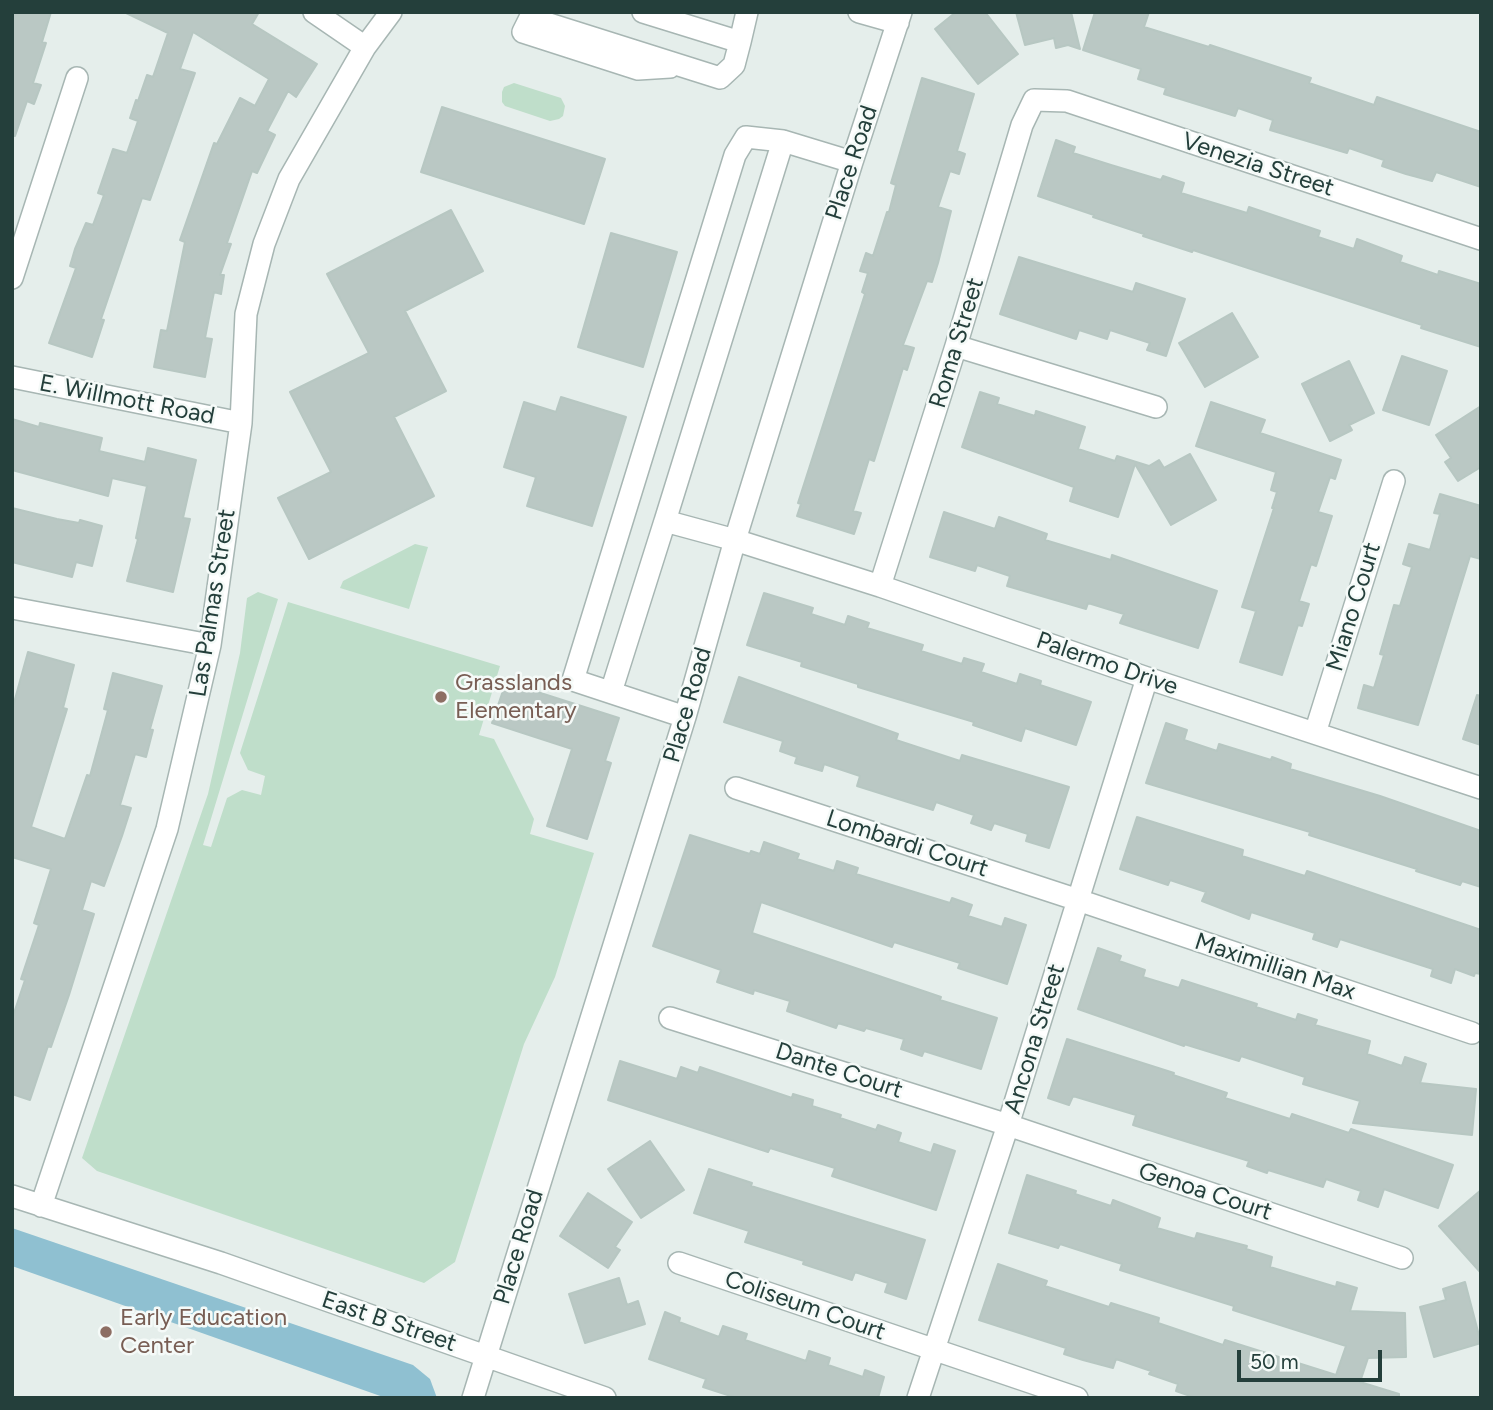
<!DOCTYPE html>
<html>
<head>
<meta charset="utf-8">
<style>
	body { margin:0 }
	#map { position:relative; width:1493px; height:1410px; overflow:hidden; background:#e5eeeb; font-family:Figtree,sans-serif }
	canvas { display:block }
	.frame { position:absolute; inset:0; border:14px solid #243f3b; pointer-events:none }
	.scale { position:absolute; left:1237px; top:1350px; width:145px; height:32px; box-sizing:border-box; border:4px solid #243f3b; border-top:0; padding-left:9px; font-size:21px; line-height:24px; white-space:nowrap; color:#243f3b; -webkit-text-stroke:5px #f5faf8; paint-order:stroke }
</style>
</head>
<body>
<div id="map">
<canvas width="1493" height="1410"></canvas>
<div class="frame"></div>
<div class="scale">50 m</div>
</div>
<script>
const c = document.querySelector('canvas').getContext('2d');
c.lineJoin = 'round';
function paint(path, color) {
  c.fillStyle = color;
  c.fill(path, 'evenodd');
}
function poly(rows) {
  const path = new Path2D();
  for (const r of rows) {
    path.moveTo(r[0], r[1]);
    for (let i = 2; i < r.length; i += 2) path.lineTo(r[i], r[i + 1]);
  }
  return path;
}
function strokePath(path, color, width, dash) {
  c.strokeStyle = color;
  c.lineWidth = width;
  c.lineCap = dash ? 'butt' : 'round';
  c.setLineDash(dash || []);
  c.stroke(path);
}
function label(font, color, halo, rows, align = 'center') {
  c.font = font + ' Figtree,sans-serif';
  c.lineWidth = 5;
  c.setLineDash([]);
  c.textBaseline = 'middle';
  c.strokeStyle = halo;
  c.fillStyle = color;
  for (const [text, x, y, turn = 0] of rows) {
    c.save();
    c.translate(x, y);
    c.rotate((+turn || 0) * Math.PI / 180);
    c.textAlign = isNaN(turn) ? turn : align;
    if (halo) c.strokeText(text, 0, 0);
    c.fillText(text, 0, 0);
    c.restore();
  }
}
paint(poly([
	[514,83,561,98,565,106,563,116,559,119,550,121,505,106,502,102,502,92,504,87],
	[415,544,428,547,409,609,340,588,343,581],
	[258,592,278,599,203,845,211,847,227,798,242,790,261,795,265,776,248,770,240,753,288,602,500,666,479,735,494,739,534,819,530,834,594,853,555,977,524,1044,455,1262,424,1283,97,1171,82,1158,208,794,240,653,247,598]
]), '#bfdeca');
paint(poly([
	[12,1228,413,1365,430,1379,437,1398,386,1398,12,1266]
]), '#8fc0d1');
const building = poly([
	[12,12,51,12,42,42,46,43,33,83,41,85,34,104,27,101,15,136,12,135,12,12],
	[124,12,259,12,252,24,317,64,296,97,288,91,267,131,275,135,257,173,252,171,227,243,231,244,220,275,224,275,221,294,214,292,205,338,212,339,205,377,154,367,161,330,167,331,185,242,180,240,214,143,217,144,240,98,255,106,269,79,193,32,180,69,195,73,150,200,142,198,101,319,104,320,92,357,49,343,76,268,70,266,75,249,86,223,93,225,104,195,98,193,113,149,127,153,138,121,130,118,136,100,138,101,147,75,153,77,168,33,124,12],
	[956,12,985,12,1018,54,978,84,935,29,956,12],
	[1016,12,1071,12,1080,49,1068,45,1056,48,1054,38,1025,45,1016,12],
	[1095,12,1149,12,1144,27,1209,47,1210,45,1311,78,1309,83,1374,105,1377,97,1481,132,1481,187,1436,172,1432,181,1406,174,1382,166,1384,160,1349,148,1347,153,1270,130,1273,120,1238,108,1235,116,1164,94,1166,88,1138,79,1141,69,1083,50,1095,12],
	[922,78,974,94,957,151,965,154,959,174,950,171,938,207,951,211,938,263,932,282,927,281,903,345,914,348,907,370,903,368,874,461,869,459,853,511,861,513,854,534,797,516,801,504,798,503,865,294,862,292,868,273,860,271,866,253,873,256,887,212,889,212,896,185,891,183,922,78],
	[442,107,605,159,584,224,421,172,442,107],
	[1056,140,1075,147,1073,153,1111,165,1161,180,1163,176,1184,183,1181,193,1247,213,1249,207,1320,231,1318,237,1354,249,1357,239,1402,256,1400,262,1438,275,1439,271,1481,284,1481,347,1421,328,1422,325,1193,250,1192,252,1143,236,1144,234,1093,217,1094,215,1038,196,1056,140],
	[451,210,483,271,405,311,446,391,394,417,434,496,309,559,278,498,331,472,290,392,369,353,327,274,451,210],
	[611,233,677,252,643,367,578,347,611,233],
	[1019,257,1133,292,1136,283,1185,299,1166,356,1147,350,1150,343,1110,330,1107,339,1079,330,1076,339,1000,314,1019,257],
	[1232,313,1258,357,1205,387,1179,343,1232,313],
	[1402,356,1447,371,1429,425,1383,410,1402,356],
	[1349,361,1374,413,1349,425,1352,430,1330,441,1302,384,1349,361],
	[980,392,999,398,997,404,1035,416,1036,411,1085,427,1078,449,1115,461,1117,456,1149,466,1159,460,1164,468,1190,454,1216,500,1171,525,1135,464,1118,517,1070,501,1074,487,962,447,980,392],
	[561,397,626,417,592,526,527,506,536,477,504,467,524,402,556,412,561,397],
	[1211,402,1265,420,1260,433,1341,460,1335,479,1330,477,1318,512,1332,516,1316,566,1311,564,1299,601,1309,604,1302,626,1298,625,1282,675,1240,662,1256,611,1242,607,1274,508,1272,508,1277,492,1271,490,1276,472,1196,446,1211,402],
	[1481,406,1481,467,1458,481,1445,462,1451,458,1436,435,1481,406],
	[12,419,39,427,40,423,102,438,99,451,145,462,148,448,196,460,183,518,190,519,173,592,127,581,138,539,136,538,147,486,112,478,108,496,12,470,12,419],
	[1440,494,1481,506,1481,559,1470,556,1418,725,1358,708,1364,685,1374,688,1384,655,1380,654,1394,605,1400,606,1412,567,1403,564,1409,544,1430,550,1440,514,1434,513,1440,494],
	[12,508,57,519,79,523,80,520,102,526,92,566,76,562,72,577,12,562,12,508],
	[944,512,995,529,999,517,1047,534,1045,540,1111,560,1112,555,1217,591,1198,648,1120,623,1124,614,1088,603,1086,609,1007,586,1010,576,977,565,975,571,930,557,944,512],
	[764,593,813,608,811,614,845,625,848,616,869,623,867,628,923,645,921,651,962,664,964,658,984,664,981,672,1017,684,1020,674,1041,681,1040,685,1091,702,1076,745,1025,728,1021,741,973,725,974,722,858,687,858,684,801,666,802,662,747,645,764,593],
	[28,652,74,665,63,708,67,709,31,827,65,839,87,775,90,776,108,710,104,709,113,673,162,686,150,729,153,730,146,757,135,754,120,805,131,808,122,836,104,886,91,881,82,910,94,914,69,995,51,1047,48,1046,30,1100,12,1094,12,1019,25,980,21,979,39,925,34,923,51,869,12,857,12,710,28,652],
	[739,677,898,734,896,740,960,761,962,755,1069,787,1049,848,1026,841,1028,834,994,823,991,830,971,823,974,815,936,802,933,810,857,786,860,776,824,764,822,771,795,763,797,757,780,751,783,741,724,722,739,677],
	[506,682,619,718,605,761,611,763,587,839,547,826,572,749,492,723,506,682],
	[1477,695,1481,696,1481,745,1463,739,1477,695],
	[1166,723,1187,730,1184,740,1217,751,1219,744,1271,760,1272,757,1291,764,1290,769,1380,796,1481,831,1481,887,1462,881,1460,885,1416,871,1417,869,1309,835,1310,832,1146,783,1166,723],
	[1137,817,1243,850,1242,856,1305,876,1307,871,1481,930,1481,974,1475,973,1474,976,1455,969,1451,983,1431,976,1433,969,1340,939,1337,947,1313,939,1315,933,1251,912,1249,919,1202,901,1206,892,1170,880,1168,885,1120,869,1137,817],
	[690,835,750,854,751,851,760,854,764,842,799,854,797,859,834,871,837,861,858,868,856,874,950,903,952,898,972,905,968,916,1002,927,1005,918,1026,925,1007,984,958,968,960,963,894,942,892,947,761,902,752,933,941,997,940,1000,997,1018,981,1069,924,1051,922,1056,901,1049,904,1039,866,1028,864,1031,838,1023,836,1028,787,1011,790,1001,754,990,753,994,717,982,721,970,653,946,690,835],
	[1098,948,1121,956,1119,961,1145,970,1143,977,1179,988,1182,980,1257,1004,1256,1007,1296,1020,1298,1014,1317,1020,1315,1025,1370,1041,1367,1054,1402,1066,1405,1057,1426,1064,1420,1083,1476,1089,1472,1135,1353,1123,1360,1101,1303,1084,1305,1077,1241,1056,1239,1061,1184,1044,1184,1046,1078,1009,1098,948],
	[1067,1039,1174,1073,1173,1075,1227,1093,1225,1098,1290,1119,1292,1114,1349,1133,1351,1129,1453,1165,1438,1208,1384,1189,1378,1207,1358,1200,1361,1191,1326,1179,1323,1187,1268,1170,1267,1173,1247,1166,1249,1161,1133,1125,1136,1115,1073,1096,1069,1105,1048,1098,1067,1039],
	[620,1061,677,1079,681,1067,698,1073,700,1067,792,1098,793,1094,813,1100,812,1106,841,1115,840,1118,876,1130,878,1125,901,1133,898,1142,931,1153,934,1144,955,1151,936,1210,832,1176,835,1168,770,1148,768,1152,608,1100,620,1061],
	[650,1141,684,1190,641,1218,608,1169,650,1141],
	[709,1169,752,1183,751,1186,925,1240,906,1299,885,1292,888,1283,855,1272,852,1280,803,1264,804,1261,745,1242,749,1231,694,1213,709,1169],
	[1027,1175,1076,1191,1075,1194,1111,1206,1113,1200,1160,1218,1157,1228,1195,1239,1197,1233,1247,1246,1246,1249,1272,1257,1270,1267,1336,1287,1337,1282,1357,1288,1350,1311,1405,1313,1406,1357,1368,1358,1360,1382,1399,1394,1399,1398,1196,1398,1176,1391,1178,1384,1149,1374,1151,1371,1116,1359,1113,1368,1083,1360,1064,1354,1066,1348,979,1320,998,1264,1047,1281,1045,1286,1109,1307,1111,1303,1159,1318,1158,1323,1223,1345,1225,1340,1336,1375,1346,1346,1233,1310,1234,1306,1120,1270,1122,1264,1060,1244,1058,1248,1009,1233,1027,1175],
	[1481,1190,1481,1273,1439,1226,1481,1190],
	[588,1193,632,1222,615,1247,620,1250,608,1268,560,1236,588,1193],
	[619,1278,627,1305,638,1301,645,1324,585,1343,569,1294,619,1278],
	[1465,1282,1481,1343,1434,1357,1420,1307,1446,1300,1443,1289,1465,1282],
	[665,1312,680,1318,679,1322,719,1337,723,1326,747,1334,745,1340,806,1361,809,1351,830,1358,828,1365,863,1377,865,1370,884,1377,878,1398,737,1398,703,1387,706,1379,649,1359,665,1312]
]);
paint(building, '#bac8c4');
strokePath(building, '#b7c7c2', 2);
const minor = poly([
	[314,12,365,47],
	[533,12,530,18,720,78,734,65,740,42],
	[643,12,740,42,747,12],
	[859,12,898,23],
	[530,18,523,32,638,69,670,67],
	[852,162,783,141,665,521,735,540,880,586,1147,678,1481,788],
	[12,278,77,78],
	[956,346,1156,407],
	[12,377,241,423],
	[880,586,956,346,1022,125,1034,100,1067,101,1481,239],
	[12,608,210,645],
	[611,692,665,521],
	[685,717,573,680,735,155,746,137,783,141],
	[1315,733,1394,481],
	[736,788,1078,900,1472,1033],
	[670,1018,1008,1125,1402,1258],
	[12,1196,221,1263,605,1398],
	[41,1206,167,829,210,645,241,423,246,314,264,244,289,179,365,47,391,12],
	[679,1263,1077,1398],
	[473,1398,685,717,735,540,852,162,901,12],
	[918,1398,1008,1125,1147,678]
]);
strokePath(minor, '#a7b6b3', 24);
strokePath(minor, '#fff', 21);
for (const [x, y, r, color] of [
	[441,697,7,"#8d6e63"],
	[106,1332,7,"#8d6e63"]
]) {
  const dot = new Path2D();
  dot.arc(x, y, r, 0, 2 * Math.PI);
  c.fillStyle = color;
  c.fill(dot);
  strokePath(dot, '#f5faf8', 2.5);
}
label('24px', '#243f3b', '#f5faf8', [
	["Place Road",852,163,-72],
	["Venezia Street",1258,165,18],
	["Roma Street",957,343,-73],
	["E. Willmott Road",127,400,11],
	["Las Palmas Street",213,603,-81],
	["Miano Court",1354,607,-73],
	["Palermo Drive",1107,664,19],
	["Place Road",688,705,-74],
	["Lombardi Court",907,844,18],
	["Maximillian Max",1275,967,18],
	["Ancona Street",1035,1039,-73],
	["Dante Court",839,1071,18],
	["Genoa Court",1205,1192,18],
	["Place Road",519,1247,-73],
	["Coliseum Court",805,1306,19],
	["East B Street",389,1322,19]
]);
label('24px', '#785e54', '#f5faf8', [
	["Grasslands",455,683],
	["Elementary",455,711],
	["Early Education",120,1318],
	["Center",120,1346]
], 'left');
</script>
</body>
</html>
